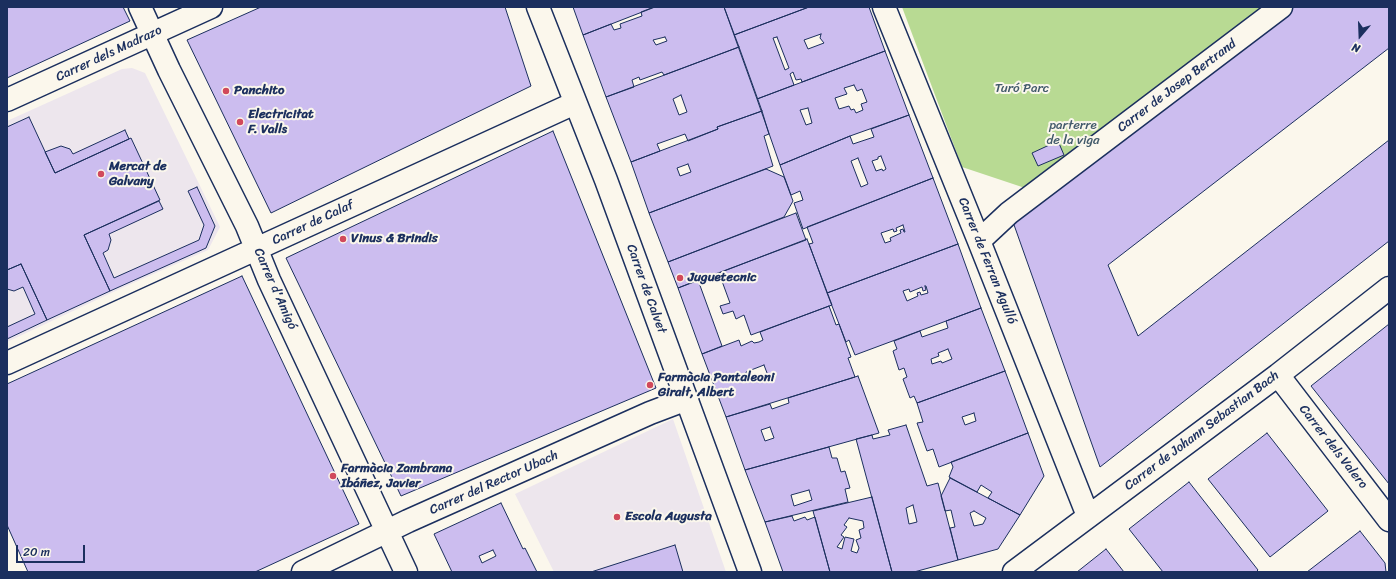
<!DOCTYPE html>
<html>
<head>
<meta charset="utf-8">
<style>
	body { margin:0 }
	#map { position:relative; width:1396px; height:579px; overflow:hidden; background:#fbf7ec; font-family:Sriracha,sans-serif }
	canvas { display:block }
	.frame { position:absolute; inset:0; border:8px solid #1b2f5e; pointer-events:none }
	.north { position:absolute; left:1340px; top:16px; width:40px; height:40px; -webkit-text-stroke:3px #fbf7ec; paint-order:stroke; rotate:199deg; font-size:11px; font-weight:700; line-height:16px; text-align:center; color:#1b2f5e }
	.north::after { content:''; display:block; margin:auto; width:14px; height:18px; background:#1b2f5e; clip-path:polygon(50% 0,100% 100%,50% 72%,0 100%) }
	.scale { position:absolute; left:16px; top:545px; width:69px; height:18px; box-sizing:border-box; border:2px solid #1b2f5e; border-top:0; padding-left:5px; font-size:12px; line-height:14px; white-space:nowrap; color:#1b2f5e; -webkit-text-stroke:3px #fbf7ec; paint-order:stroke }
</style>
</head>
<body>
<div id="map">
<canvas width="1396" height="579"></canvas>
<div class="frame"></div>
<div class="north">N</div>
<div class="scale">20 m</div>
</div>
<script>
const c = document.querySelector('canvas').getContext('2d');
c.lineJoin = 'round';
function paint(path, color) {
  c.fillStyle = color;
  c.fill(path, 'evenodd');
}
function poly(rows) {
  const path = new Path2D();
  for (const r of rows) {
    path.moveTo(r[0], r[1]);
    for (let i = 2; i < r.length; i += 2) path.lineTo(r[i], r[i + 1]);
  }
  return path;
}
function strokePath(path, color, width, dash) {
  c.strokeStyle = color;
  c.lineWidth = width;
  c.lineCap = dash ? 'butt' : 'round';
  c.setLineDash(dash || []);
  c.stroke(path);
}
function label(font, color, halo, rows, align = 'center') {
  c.font = font + ' Sriracha,sans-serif';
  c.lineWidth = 4;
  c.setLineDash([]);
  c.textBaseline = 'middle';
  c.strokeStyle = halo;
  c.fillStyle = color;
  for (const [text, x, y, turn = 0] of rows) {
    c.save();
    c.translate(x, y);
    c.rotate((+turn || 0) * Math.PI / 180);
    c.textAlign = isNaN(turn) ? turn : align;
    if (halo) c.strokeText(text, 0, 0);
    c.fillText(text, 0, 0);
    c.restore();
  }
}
paint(poly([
	[132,68,145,73,220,227,208,250,124,287,7,342,7,121,122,69],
	[673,419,726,572,554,572,515,494]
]), '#ede6ed');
paint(poly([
	[902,7,1263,7,1028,189,962,167]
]), '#b8da93');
const building = poly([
	[7,7,123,7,130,21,7,78,7,7],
	[261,7,505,7,531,86,271,213,187,40,261,7],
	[573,7,655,7,583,35,573,7],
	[654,7,724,7,739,47,664,75,662,72,640,80,639,77,632,80,634,87,606,97,583,35,611,24,614,30,621,28,620,24,642,16,641,12,654,7],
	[665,37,667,41,656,45,653,40,665,37],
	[724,7,809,7,734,35,724,7],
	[809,7,869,7,885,51,802,82,801,79,796,80,793,72,790,74,794,85,757,99,734,35,809,7],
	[821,34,820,38,824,43,808,49,804,40,821,34],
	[777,37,789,68,785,70,773,38,777,37],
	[1292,7,1389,7,1389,48,1108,265,1138,336,1389,140,1389,241,1100,467,1013,222,1292,7],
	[739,47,762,111,717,127,718,129,688,141,685,134,657,144,660,151,631,162,606,97,739,47],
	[681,95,687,112,679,115,673,99,681,95],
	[885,51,909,115,850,136,780,165,757,99,885,51],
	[854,85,857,91,862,89,867,102,861,104,863,110,856,113,854,109,851,110,849,106,839,109,835,98,847,94,844,88,854,85],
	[808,108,812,123,806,125,800,110,808,108],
	[762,111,769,134,764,136,773,166,649,213,631,162,718,129,717,127,762,111],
	[688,164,691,172,680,176,677,168,688,164],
	[909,115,933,178,803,229,794,203,803,200,800,191,791,195,780,165,850,136,853,144,874,137,871,129,909,115],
	[881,156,886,169,883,171,882,169,876,171,872,161,878,159,878,157,881,156],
	[858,158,868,184,861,187,851,161,858,158],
	[29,117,55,173,131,138,160,200,84,235,110,291,47,320,21,264,7,270,7,127,29,117],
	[125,130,129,139,55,173,45,152,61,146,70,149,73,154,125,130],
	[553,131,656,388,401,496,286,258,553,131],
	[1058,141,1064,155,1038,166,1032,153,1058,141],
	[766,169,784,177,793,201,784,217,668,262,649,213,766,169],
	[933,178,958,244,827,293,809,244,813,243,807,227,933,178],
	[903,225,905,232,904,232,903,229,900,230,901,233,890,238,891,241,885,243,881,233,893,229,894,232,897,231,896,228,903,225],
	[197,187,215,226,206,248,110,291,84,235,159,201,163,209,109,234,111,240,108,250,103,253,114,278,199,240,204,225,188,191,197,187],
	[796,213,806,240,678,288,668,262,796,213],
	[807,239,832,305,751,335,744,315,736,319,733,311,723,314,720,306,730,303,719,273,807,239],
	[958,244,981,308,855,355,849,340,846,342,827,293,958,244],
	[925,286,926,286,928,293,921,295,920,292,917,293,918,296,907,301,903,291,909,289,910,292,922,287,923,291,926,290,925,286],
	[21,264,47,320,7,339,7,327,35,314,23,287,14,291,7,289,7,270,21,264],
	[242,276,359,524,255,572,28,572,7,525,7,384,242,276],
	[698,280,722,346,702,354,678,288,698,280],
	[829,306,836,325,839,324,851,357,848,358,855,377,726,417,702,354,739,340,741,346,752,341,754,343,759,342,763,340,760,332,829,306],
	[764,365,767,373,749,380,746,372,764,365],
	[981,308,1005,371,917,403,914,396,910,398,903,379,907,377,904,368,899,370,893,351,897,349,894,341,920,331,922,337,948,328,946,321,981,308],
	[948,349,952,359,942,363,941,361,932,364,931,359,939,356,938,353,948,349],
	[1389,324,1389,484,1311,386,1389,324],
	[1005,371,1028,433,939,467,933,449,927,451,917,423,923,422,917,403,1005,371],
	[974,413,976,421,965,425,962,417,974,413],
	[858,376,879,433,745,470,726,417,770,404,772,409,789,403,788,398,858,376],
	[770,427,774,438,765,441,761,430,770,427],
	[906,425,927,486,938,483,958,560,914,572,892,572,856,439,872,435,873,439,890,435,888,430,906,425],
	[913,505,917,522,909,524,906,508,913,505],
	[1028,433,1044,476,1020,515,988,498,992,492,981,485,977,492,949,477,953,467,951,462,1028,433],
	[1267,433,1328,511,1270,557,1208,479,1267,433],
	[829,447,832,458,837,458,841,472,845,471,850,488,845,489,848,502,765,522,745,470,829,447],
	[809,490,812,500,794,506,791,495,809,490],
	[950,478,1020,515,998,549,958,560,950,528,955,527,951,510,945,511,941,496,950,478],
	[974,511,986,518,983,524,974,526,970,513,974,511],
	[1189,482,1258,570,1256,572,1163,572,1129,529,1189,482],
	[872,497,892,572,830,572,813,511,872,497],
	[849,518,863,521,864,528,859,530,861,538,856,540,859,548,857,553,851,551,854,539,845,537,842,549,837,547,844,537,841,535,847,527,844,525,849,518],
	[501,503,523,549,525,548,537,572,452,572,434,534,501,503],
	[493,550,496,556,482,563,479,556,493,550],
	[792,516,794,521,805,517,807,520,815,517,830,572,783,572,765,522,792,516],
	[1360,531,1385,563,1386,572,1307,572,1360,531],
	[675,545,683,572,591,572,675,545],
	[1106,549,1124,572,1077,572,1106,549]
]);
paint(building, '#ccbdef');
strokePath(building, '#1b2f5e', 1);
const minor = poly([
	[140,7,169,70,247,226,269,280,406,572],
	[884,7,979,241,1088,516],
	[7,100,211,7],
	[979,241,1009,213,1281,7],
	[7,363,575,103],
	[1278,375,1389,520],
	[303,572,408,521,650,413,687,399],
	[1014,572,1278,375,1389,288]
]);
const tertiary = poly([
	[538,7,606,180,750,572]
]);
strokePath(minor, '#1b2f5e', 25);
strokePath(tertiary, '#1b2f5e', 25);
strokePath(minor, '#fbf7ec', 22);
strokePath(tertiary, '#fbf7ec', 22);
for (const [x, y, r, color] of [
	[226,91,4,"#d1495b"],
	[240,122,4,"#d1495b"],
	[101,174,4,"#d1495b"],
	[343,239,4,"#d1495b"],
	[680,278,4,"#d1495b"],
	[650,385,4,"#d1495b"],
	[333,476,4,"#d1495b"],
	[617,517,4,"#d1495b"]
]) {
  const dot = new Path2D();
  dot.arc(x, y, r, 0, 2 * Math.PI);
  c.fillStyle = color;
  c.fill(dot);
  strokePath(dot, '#fbf7ec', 1.5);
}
label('13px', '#1b2f5e', '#fbf7ec', [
	["Carrer dels Madrazo",109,54,-25],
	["Carrer de Josep Bertrand",1177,86,-37],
	["Carrer de Calaf",313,223,-25],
	["Carrer de Ferran Agulló",987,261,68],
	["Carrer d'Amigó",275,289,66],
	["Carrer de Calvet",646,289,70],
	["Carrer de Johann Sebastian Bach",1202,431,-37],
	["Carrer dels Valero",1333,447,52],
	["Carrer del Rector Ubach",494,483,-24]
]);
label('13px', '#425a6b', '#fbf7ec', [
	["Turó Parc",1022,89],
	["parterre",1073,126],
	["de la viga",1073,141]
]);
label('bold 13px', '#1b2f5e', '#fbf7ec', [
	["Panchito",234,91],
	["Electricitat",248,115],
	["F. Valls",248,130],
	["Mercat de",109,167],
	["Galvany",109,182],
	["Vinus & Brindis",351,239],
	["Juguetecnic",688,278],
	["Farmàcia Pantaleoni",658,378],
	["Giralt, Albert",658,393],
	["Farmàcia Zambrana",341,469],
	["Ibáñez, Javier",341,484],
	["Escola Augusta",625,517]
], 'left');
</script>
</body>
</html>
